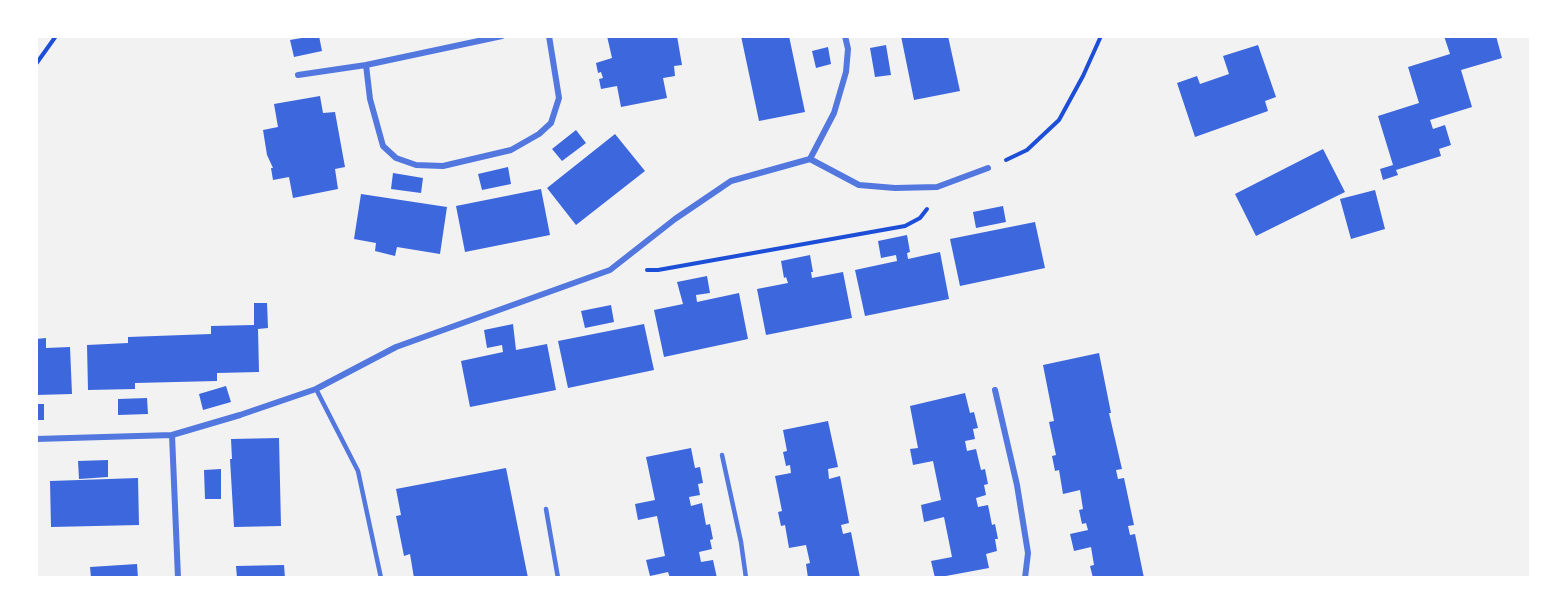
<!DOCTYPE html>
<html>
<head>
<meta charset="utf-8">
<style>
	body { margin:0 }
	#map { position:relative; width:1567px; height:614px; overflow:hidden; background:#f2f2f2; font-family:"Titillium Web",sans-serif }
	canvas { display:block }
	.frame { position:absolute; inset:0; border:38px solid #fff; pointer-events:none }
</style>
</head>
<body>
<div id="map">
<canvas width="1567" height="614"></canvas>
<div class="frame"></div>
</div>
<script>
const c = document.querySelector('canvas').getContext('2d');
c.lineJoin = 'round';
function paint(path, color) {
  c.fillStyle = color;
  c.fill(path, 'evenodd');
}
function poly(rows) {
  const path = new Path2D();
  for (const r of rows) {
    path.moveTo(r[0], r[1]);
    for (let i = 2; i < r.length; i += 2) path.lineTo(r[i], r[i + 1]);
  }
  return path;
}
function strokePath(path, color, width, dash) {
  c.strokeStyle = color;
  c.lineWidth = width;
  c.lineCap = dash ? 'butt' : 'round';
  c.setLineDash(dash || []);
  c.stroke(path);
}
paint(poly([
	[313,36,319,36,322,51,294,57,290,40],
	[607,36,677,36,682,65,674,66,675,76,663,78,667,98,621,107,617,86,601,89,599,79,603,78,601,72,598,73,596,63,612,58],
	[741,36,789,36,805,112,759,121],
	[901,36,948,36,960,91,914,100],
	[1444,36,1496,36,1502,58,1461,70,1472,107,1430,120,1433,129,1445,125,1451,145,1439,149,1441,156,1396,170,1398,175,1383,180,1380,169,1393,165,1378,116,1419,103,1408,67,1450,54],
	[886,45,891,75,875,77,870,48],
	[1258,45,1276,97,1265,101,1268,111,1195,137,1177,83,1197,76,1200,84,1229,74,1223,56],
	[828,47,831,64,816,68,812,51],
	[320,96,323,113,335,112,345,167,335,169,338,189,293,198,289,177,273,180,271,168,273,168,267,155,263,130,278,127,274,104],
	[576,130,586,143,562,161,552,149],
	[615,134,645,171,576,225,547,188],
	[1323,149,1345,192,1256,236,1235,194],
	[508,167,511,184,482,190,478,174],
	[393,173,423,178,421,193,391,189],
	[541,189,550,235,465,252,456,206],
	[1375,190,1385,229,1351,239,1340,199],
	[361,194,447,207,440,254,397,247,395,256,375,251,376,243,354,239],
	[1003,206,1006,222,976,228,973,212],
	[1035,222,1045,268,960,286,950,239],
	[907,235,910,252,907,253,908,259,940,252,949,299,865,316,855,270,897,261,896,255,881,258,878,241],
	[810,255,813,272,811,272,812,278,843,272,852,318,766,335,757,289,788,283,786,277,784,278,781,261],
	[707,276,710,293,696,295,697,302,739,293,748,339,664,357,654,310,683,304,677,282],
	[254,303,267,303,268,328,258,329,259,372,217,373,217,381,135,383,135,389,88,390,87,345,128,343,128,337,211,334,211,326,254,325],
	[611,305,614,322,585,328,581,311],
	[513,324,516,350,547,344,556,390,470,407,461,361,503,352,502,345,487,348,484,330],
	[644,324,654,370,568,388,558,341],
	[46,338,46,348,70,347,72,394,36,395,36,339],
	[1099,353,1111,413,1109,413,1122,469,1116,470,1118,479,1124,478,1134,525,1128,526,1130,535,1135,534,1144,578,1093,578,1090,566,1094,565,1091,547,1074,551,1070,534,1088,530,1086,523,1082,524,1079,510,1083,509,1080,490,1063,494,1059,470,1055,471,1052,456,1056,455,1049,422,1054,421,1043,365],
	[226,386,231,402,203,410,199,394],
	[965,393,970,413,974,412,978,428,973,429,975,439,965,441,967,451,976,449,981,470,985,469,988,484,984,485,986,495,976,498,978,507,988,505,992,525,995,524,998,539,995,539,997,551,986,554,989,568,935,578,931,561,952,557,944,517,924,522,921,505,941,500,933,461,913,465,910,449,918,448,910,406],
	[147,398,148,414,118,415,118,399],
	[36,404,44,404,44,420,36,420],
	[828,421,838,467,828,469,829,479,840,476,849,523,841,525,843,534,851,532,860,578,808,578,806,564,810,563,806,545,789,548,785,525,781,526,778,512,782,511,775,476,791,473,790,465,786,466,783,452,787,451,783,430],
	[279,438,281,526,234,527,230,459,232,459,231,439],
	[691,448,695,468,700,467,703,483,698,484,700,495,689,497,691,506,702,503,706,525,710,524,713,539,710,540,712,549,699,552,701,562,713,560,717,578,670,578,668,572,650,576,646,560,665,556,657,516,638,520,635,504,655,500,646,457],
	[108,460,108,477,79,479,78,461],
	[506,468,528,578,414,578,410,554,404,556,396,516,401,515,396,489],
	[221,469,221,499,205,499,204,470],
	[138,478,139,525,51,527,50,481],
	[137,564,138,578,91,578,90,567],
	[284,565,285,578,237,578,236,566]
]), '#3d67dc');
strokePath(poly([
	[36,64,56,36],
	[1006,160,1027,150,1059,120,1083,76,1101,36],
	[647,270,658,270,905,226,920,218,927,209]
]), '#1d4ed8', 4);
strokePath(poly([
	[316,389,358,471,381,578],
	[722,455,741,542,746,578],
	[546,509,558,578]
]), '#5277de', 4.5);
strokePath(poly([
	[366,65,370,99,383,146,396,158,416,165,443,166,511,150,539,134,551,123,559,98,549,36],
	[298,75,366,65,502,36],
	[810,159,834,113,846,72,848,49,845,36],
	[995,390,1017,485,1028,553,1025,578],
	[172,435,178,578],
	[36,439,172,435,240,415,316,389,396,347,610,270,675,219,731,181,810,159,859,185,895,188,937,187,988,168]
]), '#5277de', 6);
</script>
</body>
</html>
